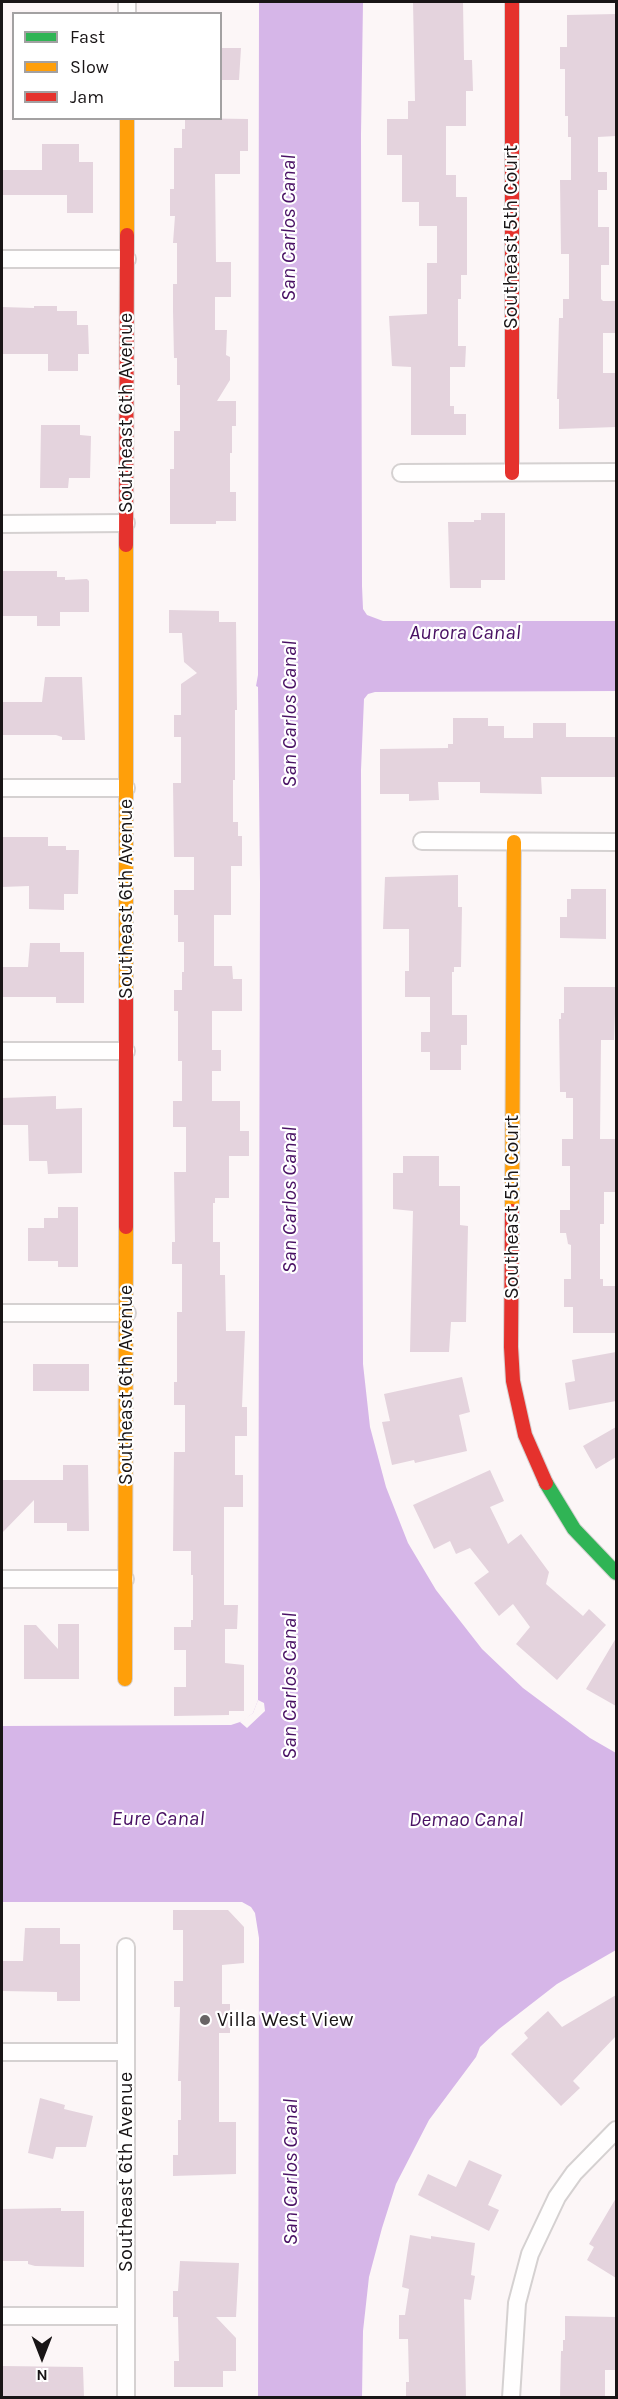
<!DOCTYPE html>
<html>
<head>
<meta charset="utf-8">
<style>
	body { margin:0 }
	#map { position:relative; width:618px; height:2399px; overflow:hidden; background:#fcf6f7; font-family:Karla,sans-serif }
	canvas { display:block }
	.frame { position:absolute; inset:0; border:3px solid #191516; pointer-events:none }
	.legend { position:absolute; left:12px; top:12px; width:210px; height:108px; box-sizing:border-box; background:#fff; border:2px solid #a3a1a2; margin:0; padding:8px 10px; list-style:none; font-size:18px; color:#191516 }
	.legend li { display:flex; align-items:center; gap:12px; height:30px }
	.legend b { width:30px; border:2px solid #a3a1a2 }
	.north { position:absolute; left:12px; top:2327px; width:60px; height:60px; -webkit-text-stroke:4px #fff; paint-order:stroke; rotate:180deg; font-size:16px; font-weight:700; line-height:24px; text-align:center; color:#191516 }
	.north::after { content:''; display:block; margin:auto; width:21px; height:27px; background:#191516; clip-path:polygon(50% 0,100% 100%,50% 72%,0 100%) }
</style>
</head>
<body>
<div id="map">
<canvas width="618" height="2399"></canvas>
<div class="frame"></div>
<ul class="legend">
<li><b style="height:8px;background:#30b455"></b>Fast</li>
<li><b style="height:8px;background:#ff9f0a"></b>Slow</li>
<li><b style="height:8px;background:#e5322d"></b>Jam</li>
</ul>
<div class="north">N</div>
</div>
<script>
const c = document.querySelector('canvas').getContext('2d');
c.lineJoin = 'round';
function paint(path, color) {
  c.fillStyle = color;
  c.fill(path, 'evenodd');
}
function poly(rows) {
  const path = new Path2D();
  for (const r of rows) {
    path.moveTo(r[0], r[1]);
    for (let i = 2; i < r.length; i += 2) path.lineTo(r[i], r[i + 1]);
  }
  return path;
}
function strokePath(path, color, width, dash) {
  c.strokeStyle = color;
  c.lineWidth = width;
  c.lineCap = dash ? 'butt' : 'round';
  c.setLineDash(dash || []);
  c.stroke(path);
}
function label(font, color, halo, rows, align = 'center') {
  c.font = font + ' Karla,sans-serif';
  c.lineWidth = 4.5;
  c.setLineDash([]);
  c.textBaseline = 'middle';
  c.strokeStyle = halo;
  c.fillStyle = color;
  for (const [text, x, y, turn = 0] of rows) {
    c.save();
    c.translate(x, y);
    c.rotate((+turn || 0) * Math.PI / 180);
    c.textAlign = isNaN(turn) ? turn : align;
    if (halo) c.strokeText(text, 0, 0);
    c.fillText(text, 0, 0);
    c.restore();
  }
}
paint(poly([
	[259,2,363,2,361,134,362,586,363,609,367,615,383,621,616,621,616,691,375,692,368,694,364,699,361,770,363,1364,370,1427,386,1487,408,1543,436,1590,482,1649,523,1688,590,1738,616,1753,616,1950,557,1984,499,2029,480,2047,476,2057,429,2120,396,2184,382,2228,369,2277,363,2331,362,2397,258,2397,259,1938,255,1913,251,1907,242,1902,2,1902,2,1726,231,1725,243,1721,253,1713,258,1700,260,883,258,687,256,686,258,675]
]), '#d6b6e8');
paint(poly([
	[258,1700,264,1703,265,1711,247,1728,240,1722,253,1713]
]), '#fcf6f7');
paint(poly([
	[413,2,463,2,464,60,472,60,473,91,466,91,466,126,446,126,446,175,456,175,456,197,467,197,467,275,461,275,461,299,458,299,458,346,466,346,465,367,450,367,450,406,454,406,454,414,466,414,466,435,411,435,411,367,392,366,389,316,427,314,427,263,437,263,437,226,419,226,419,202,402,202,402,155,387,155,387,119,408,119,408,101,415,101],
	[616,14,616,136,598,137,598,172,607,172,607,190,598,190,598,227,609,227,609,265,601,265,601,299,603,301,616,301,616,333,603,333,603,373,615,373,616,427,559,429,559,399,557,399,559,318,563,318,563,299,569,299,569,254,561,254,560,180,571,180,571,137,568,137,568,116,565,116,565,69,560,69,560,47,567,47,567,15],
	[220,48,241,48,239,80,220,80],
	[185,118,248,119,248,151,240,151,240,174,215,174,216,262,231,262,231,297,215,297,215,330,227,330,226,355,230,357,230,380,217,401,236,401,236,426,232,426,232,453,230,453,230,492,236,492,236,521,216,521,216,524,170,524,170,469,174,469,174,431,180,431,180,385,177,385,177,358,174,358,173,311,173,284,177,284,177,243,173,243,175,216,170,216,170,189,174,189,174,148,182,148,182,129,185,129],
	[42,144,79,144,79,162,93,162,93,213,67,213,67,195,2,195,2,170,42,170],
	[34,306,57,306,57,311,77,311,77,325,88,325,89,354,78,354,78,371,48,371,48,354,2,354,2,307,34,308],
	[41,425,80,425,80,435,91,436,90,478,69,478,68,488,40,488],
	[481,513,505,513,505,580,481,580,481,588,450,588,448,522,474,522,474,520,481,520],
	[2,571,57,571,57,577,65,577,65,580,87,579,89,581,89,612,60,612,60,626,37,626,37,616,2,616],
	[169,610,219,611,219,622,236,622,237,710,235,710,235,780,233,780,233,822,238,822,238,836,242,836,242,866,231,866,231,915,214,915,214,966,232,966,233,979,242,979,242,1011,212,1011,212,1050,221,1050,221,1071,212,1071,212,1101,240,1101,240,1131,249,1131,249,1156,229,1156,229,1198,215,1198,215,1203,213,1203,213,1242,220,1242,220,1275,225,1275,226,1331,245,1331,242,1407,247,1407,247,1436,235,1436,235,1475,243,1475,243,1507,224,1507,224,1605,238,1605,237,1629,225,1629,225,1663,244,1665,244,1711,229,1711,229,1715,174,1716,174,1687,186,1687,186,1650,174,1650,174,1627,191,1627,191,1620,193,1620,193,1575,191,1575,191,1551,173,1551,174,1452,185,1452,185,1405,174,1405,174,1382,177,1382,177,1312,182,1312,182,1264,172,1264,172,1242,175,1242,174,1172,186,1172,186,1127,173,1127,173,1101,182,1101,182,1061,178,1061,178,1011,174,1011,174,990,182,990,182,972,184,972,184,942,178,942,178,915,174,915,174,890,194,890,194,857,174,857,173,783,181,783,181,737,174,737,174,715,181,715,181,684,197,673,184,662,182,633,169,633],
	[45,677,82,677,85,740,62,740,62,737,56,735,2,735,2,702,42,702],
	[453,718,488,718,488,726,504,726,504,738,533,738,533,723,566,723,566,737,616,737,616,777,541,777,542,794,480,793,480,782,438,782,439,800,409,801,409,794,380,794,380,749,448,748,448,744,453,744],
	[2,837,48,837,48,846,66,846,66,850,79,850,78,894,64,894,64,910,29,909,29,886,2,887],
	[458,875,458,907,462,907,461,967,454,967,454,972,452,972,452,1015,467,1015,467,1045,461,1045,461,1070,430,1070,430,1052,421,1052,421,1032,430,1032,430,997,405,997,405,971,409,971,409,929,383,929,385,877],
	[571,889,606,889,606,939,560,938,560,917,567,917,567,899,571,899],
	[30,943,60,943,60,952,84,952,84,1003,56,1003,56,997,2,997,2,967,28,967],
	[564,987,616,987,614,1040,601,1040,600,1139,616,1139,616,1192,604,1192,604,1224,600,1224,600,1279,603,1279,603,1286,616,1286,616,1333,573,1333,573,1307,564,1307,564,1279,571,1279,571,1245,568,1244,566,1233,560,1233,560,1210,570,1210,570,1166,562,1166,562,1139,573,1139,573,1098,566,1098,566,1092,560,1092,559,1019,561,1019,561,1013,564,1013],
	[56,1096,56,1109,82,1108,82,1173,48,1174,47,1161,29,1161,28,1125,2,1125,2,1098],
	[403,1156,439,1156,439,1186,460,1186,460,1225,468,1226,466,1322,451,1322,449,1352,410,1352,413,1211,393,1209,393,1173,403,1173],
	[58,1207,78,1207,78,1267,58,1267,58,1261,28,1261,28,1228,44,1228,44,1218,58,1218],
	[616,1352,616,1401,569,1410,565,1383,575,1381,572,1360],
	[33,1364,89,1364,89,1391,33,1391],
	[462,1377,470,1412,459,1415,467,1451,415,1463,414,1460,392,1465,382,1422,390,1421,384,1394],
	[616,1427,616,1457,596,1469,583,1446],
	[63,1465,88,1465,89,1531,67,1531,67,1523,34,1523,34,1500,2,1533,2,1480,63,1480],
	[490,1470,504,1501,490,1507,508,1544,521,1534,549,1572,546,1584,583,1616,589,1609,606,1625,557,1680,516,1644,530,1627,513,1604,499,1616,474,1583,489,1572,470,1548,456,1554,450,1541,434,1549,413,1505],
	[58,1624,79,1624,79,1679,24,1679,24,1625,36,1625,58,1649],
	[616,1638,616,1706,586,1689],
	[173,1910,228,1910,244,1927,244,1963,222,1965,222,2004,230,2004,230,2033,219,2033,219,2122,236,2122,236,2174,173,2176,173,2155,178,2155,178,2120,181,2120,181,2081,178,2081,180,2007,174,2007,174,1981,183,1981,183,1930,173,1930],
	[25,1928,60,1928,60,1944,80,1944,80,2001,57,2001,57,1992,2,1991,2,1961,23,1961],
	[616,1995,616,2036,573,2081,580,2088,561,2106,511,2054,528,2038,524,2033,548,2011,562,2027],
	[40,2098,65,2105,64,2109,93,2116,86,2147,56,2147,53,2159,28,2153],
	[469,2160,502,2175,488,2205,499,2210,489,2231,418,2195,428,2174,456,2187],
	[616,2198,616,2278,587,2260,594,2247,589,2244],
	[61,2208,61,2211,84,2211,84,2267,35,2266,28,2264,28,2261,2,2261,2,2209],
	[410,2235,431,2239,431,2236,475,2243,471,2275,475,2276,471,2300,464,2299,466,2397,406,2397,406,2382,409,2382,408,2339,399,2339,399,2315,405,2315,409,2289,402,2287],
	[180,2261,239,2263,236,2317,216,2317,236,2338,236,2371,223,2371,223,2387,174,2387,174,2361,179,2361,178,2317,173,2317,173,2291,178,2291],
	[565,2316,616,2317,616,2370,605,2370,605,2397,560,2397,561,2351,563,2351,563,2340,565,2340],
	[2,2366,83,2367,84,2397,2,2397]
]), '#e4d3dd');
const street = poly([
	[127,2,127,14],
	[2,259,127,259],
	[401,473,616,472],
	[2,524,126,523],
	[2,788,126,788],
	[422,841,616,842],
	[2,1051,126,1051],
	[2,1313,127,1313],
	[2,1579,125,1579],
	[126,1947,126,2398],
	[2,2052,126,2052],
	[2,2316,126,2316],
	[511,2398,517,2303,530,2254,557,2197,574,2173,616,2130]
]);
const fast = poly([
	[546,1483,574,1529,616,1573]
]);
const slow = poly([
	[127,235,127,118],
	[126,995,126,545],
	[512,1211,514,842],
	[125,1679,126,1227]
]);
const jam = poly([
	[512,2,512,473],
	[126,545,127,235],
	[512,1211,511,1347,513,1381,525,1435,546,1483],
	[126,1227,126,995]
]);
strokePath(street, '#d5d1d1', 20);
strokePath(fast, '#d5d1d1', 16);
strokePath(slow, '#d5d1d1', 16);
strokePath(jam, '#d5d1d1', 16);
strokePath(street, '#fffefe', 16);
strokePath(fast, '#30b455', 14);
strokePath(slow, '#ff9f0a', 14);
strokePath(jam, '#e5322d', 14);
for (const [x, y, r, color] of [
	[205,2020,6,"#686465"]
]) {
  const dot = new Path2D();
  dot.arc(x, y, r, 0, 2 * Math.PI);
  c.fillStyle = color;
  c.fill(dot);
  strokePath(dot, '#fff', 2);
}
label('20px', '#191516', '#fff', [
	["Southeast 5th Court",511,237,-90],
	["Southeast 6th Avenue",126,413,-90],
	["Southeast 6th Avenue",126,899,-90],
	["Southeast 5th Court",512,1207,-90],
	["Southeast 6th Avenue",126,1385,-90],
	["Southeast 6th Avenue",126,2172,-90]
]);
label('20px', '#191516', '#fff', [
	["Villa West View",217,2020]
], 'left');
label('italic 21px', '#491164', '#fff', [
	["San Carlos Canal",289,228,-90],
	["Aurora Canal",465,633],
	["San Carlos Canal",290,714,-90],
	["San Carlos Canal",290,1200,-90],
	["San Carlos Canal",290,1686,-90],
	["Eure Canal",158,1819],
	["Demao Canal",466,1820],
	["San Carlos Canal",291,2172,-90]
]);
</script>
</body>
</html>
